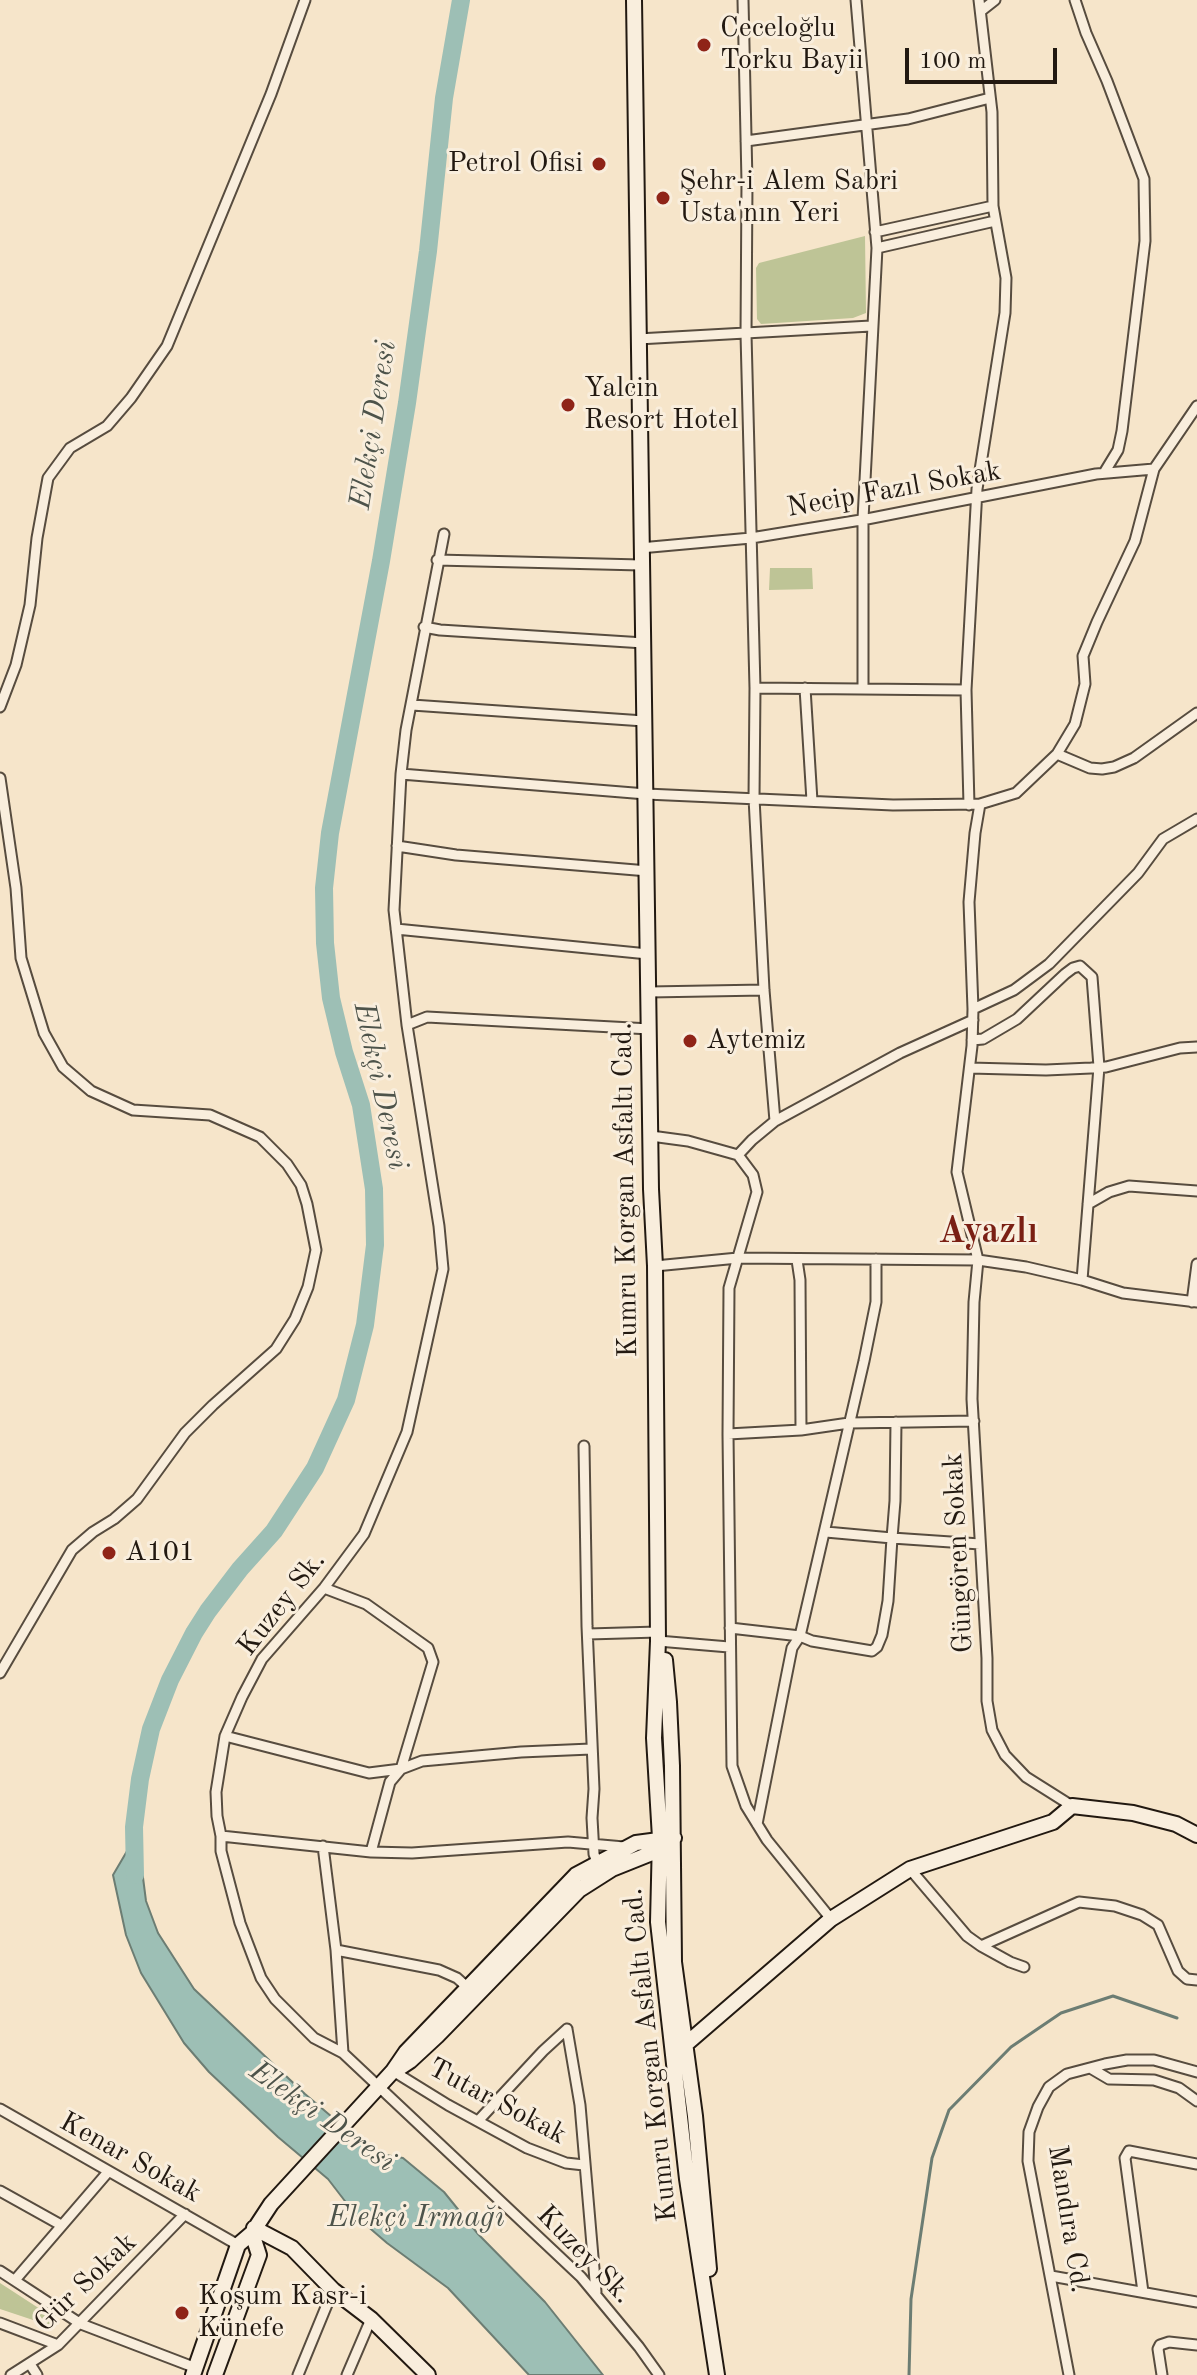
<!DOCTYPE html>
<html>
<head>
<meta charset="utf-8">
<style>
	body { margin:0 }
	#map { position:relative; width:1197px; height:2375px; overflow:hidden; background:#f6e5ca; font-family:"Old Standard TT",serif }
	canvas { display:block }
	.scale { position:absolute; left:905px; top:48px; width:152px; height:36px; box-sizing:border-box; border:4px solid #221911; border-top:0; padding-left:10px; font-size:24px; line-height:28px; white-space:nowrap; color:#221911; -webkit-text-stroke:6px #f9eedd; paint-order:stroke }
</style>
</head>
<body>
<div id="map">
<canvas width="1197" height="2375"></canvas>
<div class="scale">100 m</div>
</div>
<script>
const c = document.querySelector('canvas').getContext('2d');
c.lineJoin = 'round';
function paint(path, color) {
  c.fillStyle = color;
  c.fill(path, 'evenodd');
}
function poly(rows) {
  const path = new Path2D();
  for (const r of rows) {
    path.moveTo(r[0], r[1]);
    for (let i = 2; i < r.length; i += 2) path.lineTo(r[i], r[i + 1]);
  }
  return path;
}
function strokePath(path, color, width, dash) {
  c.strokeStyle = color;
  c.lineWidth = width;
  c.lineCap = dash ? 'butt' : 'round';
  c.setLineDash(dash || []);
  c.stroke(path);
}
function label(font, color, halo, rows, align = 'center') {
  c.font = font + ' "Old Standard TT",serif';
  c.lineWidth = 6;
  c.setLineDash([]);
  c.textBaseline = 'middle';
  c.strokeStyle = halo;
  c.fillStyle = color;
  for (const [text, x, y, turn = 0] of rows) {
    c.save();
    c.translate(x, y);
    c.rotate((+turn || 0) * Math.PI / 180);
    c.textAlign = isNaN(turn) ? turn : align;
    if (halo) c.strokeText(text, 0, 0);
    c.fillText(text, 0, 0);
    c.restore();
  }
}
paint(poly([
	[865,236,866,313,853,318,761,324,757,319,756,268,759,263],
	[770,568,812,568,813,589,769,590],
	[0,2283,57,2320,58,2325,51,2326,0,2309]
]), '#bec496');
const water = poly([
	[130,1846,141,1862,146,1901,158,1933,194,1989,305,2094,352,2134,380,2154,403,2158,444,2192,478,2234,545,2302,603,2375,529,2375,448,2288,387,2243,358,2218,328,2179,278,2137,209,2072,184,2043,141,1973,126,1935,113,1875,130,1846]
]);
paint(water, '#9dbfb5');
strokePath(water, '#6c7d73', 2);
strokePath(poly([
	[909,2375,911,2299,932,2158,949,2110,1011,2047,1061,2013,1113,1996,1177,2018]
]), '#6c7d73', 3);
strokePath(poly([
	[135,1875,134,1827,140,1779,151,1729,170,1680,194,1633,208,1611,240,1569,274,1531,315,1468,346,1400,365,1325,375,1245,374,1189,361,1105,344,1052,331,998,325,943,324,888,330,833,381,561,407,403,428,251,444,98,461,0]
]), '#9dbfb5', 18);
const street = poly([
	[856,0,877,248,863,519,863,688],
	[1075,0,1086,33,1107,81,1144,179,1145,241,1122,431,1118,450,1104,473],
	[981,11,995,0],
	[746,141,908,119,990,98],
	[875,232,993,206],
	[877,248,995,221],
	[638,339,871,326],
	[444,534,406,730,401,774,394,910,407,1025,439,1226,443,1269,407,1432,364,1534,324,1588,262,1659,242,1697,225,1736,216,1792,217,1816,221,1836,221,1851,240,1923,261,1978,275,1999,314,2038,343,2053,581,2277,639,2347,659,2375],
	[640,548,751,538,867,519,1096,474,1154,469],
	[437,560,641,565],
	[424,627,440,630,644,643],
	[755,688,966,690],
	[805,688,812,801],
	[412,705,644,721],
	[0,707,16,665,30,605,37,538,48,478,70,448,107,426,131,398,167,346,271,94,305,0],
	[1057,754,1090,768,1102,769,1114,767,1134,758,1197,713],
	[401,774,646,794,893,805,980,804,1016,793,1057,754,1075,724,1085,684,1083,656,1097,622,1135,541,1154,469,1197,406],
	[0,778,16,888,21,958,44,1033,63,1067,91,1091,133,1110,210,1115,260,1137,287,1164,301,1185,307,1204,316,1250,308,1287,295,1319,276,1349,213,1405,185,1433,137,1499,114,1519,93,1532,72,1550,0,1673],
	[980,804,975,833,969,902,973,1009,972,1046,957,1172,978,1260,974,1302,972,1399,987,1658,987,1701,992,1730,1005,1755,1026,1777,1072,1806],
	[969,805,966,690,977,489,1005,313,1006,278,993,206,992,112,979,0],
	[397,846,456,855,648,871],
	[396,929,648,954],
	[649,992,764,990],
	[973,1009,1014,990,1049,964,1138,873,1163,839,1197,819],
	[407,1025,427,1017,650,1029],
	[972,1040,983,1039,1017,1019,1065,974,1073,968,1080,966,1092,977,1099,1067,1082,1280],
	[970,1068,1046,1070,1091,1068,1106,1067,1180,1048,1197,1047],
	[775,1121,900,1053,973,1020],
	[651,1136,688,1141,738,1155,753,1175,757,1192,729,1288,728,1434,732,1766,746,1806,767,1840,831,1919],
	[738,1155,752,1140,775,1121,764,990,754,798,755,688,746,334,747,182,743,0],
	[1088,1204,1109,1192,1129,1186,1197,1191],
	[797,1260,800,1280,801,1430],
	[655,1266,738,1258,978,1260,1026,1267,1082,1280,1123,1293,1197,1302],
	[1192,1302,1197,1264],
	[896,1422,895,1501,892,1538,980,1544],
	[728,1434,801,1430,849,1423,974,1421],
	[584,1446,587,1626,594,1789,592,1818,594,1854,598,1865],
	[324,1588,366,1604,428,1648,433,1662,401,1769,390,1782,371,1852],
	[730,1628,800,1636,812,1641,872,1651,877,1647,882,1635,888,1601,892,1538,826,1532],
	[588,1634,658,1632],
	[658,1641,729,1647],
	[225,1736,369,1773,401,1769,422,1761,521,1752,591,1749],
	[757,1824,792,1648,800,1636,864,1361,876,1302,876,1259],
	[221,1836,371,1852,412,1853,568,1842,624,1847],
	[323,1846,336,1950,343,2053],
	[910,1869,967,1936,981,1946,1079,1902,1115,1906,1142,1915,1158,1925,1178,1971,1187,1979,1197,1980],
	[981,1946,1010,1962,1024,1967],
	[336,1950,439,1970,457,1978,467,1987],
	[567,2029,580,2105,596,2292],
	[1092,2069,1109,2079,1154,2080,1179,2088,1197,2101],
	[393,2071,448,2105,527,2148,566,2163,584,2165],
	[0,2109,238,2245],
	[478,2121,543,2051,567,2029],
	[0,2191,61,2225],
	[0,2271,81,2324,196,2368],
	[1051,2276,1197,2302],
	[15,2280,108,2172],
	[1143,2292,1125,2158,1129,2151,1197,2164],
	[0,2323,58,2345],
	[30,2364,37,2375],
	[11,2375,58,2345,185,2214],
	[298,2375,333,2290],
	[347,2375,371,2319],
	[1069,2375,1028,2161,1029,2132,1038,2107,1049,2087,1067,2074,1105,2064,1127,2060,1154,2060,1197,2072],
	[1162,2375,1158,2349,1160,2345,1169,2342,1197,2345]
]);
const secondary = poly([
	[634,0,651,1189,655,1266,658,1641,654,1738,660,1838,658,1922,687,2179,717,2375],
	[665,1660,669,1702,672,1766,674,1962,695,2116,709,2269],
	[685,2045,831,1919,910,1869,1053,1822,1072,1806,1133,1813,1176,1824,1197,1835],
	[398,2069,410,2061,437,2036,579,1890,612,1869,652,1853,666,1851],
	[254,2228,292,2248,333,2290,371,2319,428,2375],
	[193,2375,238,2245,252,2233,271,2204,393,2071,406,2052,576,1875,636,1843,674,1838],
	[215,2375,259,2255,252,2233]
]);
strokePath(street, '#574c3f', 13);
strokePath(secondary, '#221911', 18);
strokePath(street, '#f9eedd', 9);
strokePath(secondary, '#f9eedd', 14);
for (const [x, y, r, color] of [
	[704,45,8,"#8f2418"],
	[599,164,8,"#8f2418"],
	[663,198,8,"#8f2418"],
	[568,405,8,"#8f2418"],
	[690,1041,8,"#8f2418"],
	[109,1553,8,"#8f2418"],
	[182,2313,8,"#8f2418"]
]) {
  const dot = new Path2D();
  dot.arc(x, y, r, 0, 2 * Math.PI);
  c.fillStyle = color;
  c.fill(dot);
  strokePath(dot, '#f9eedd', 3);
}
label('28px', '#221911', '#f9eedd', [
	["Ceceloğlu",720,29],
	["Torku Bayii",720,61],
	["Petrol Ofisi",583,164,"right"],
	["Şehr-i Alem Sabri",679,182],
	["Usta'nın Yeri",679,214],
	["Yalcin",584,389],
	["Resort Hotel",584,421],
	["Aytemiz",706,1041],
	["A101",125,1553],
	["Koşum Kasr-i",198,2297],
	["Künefe",198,2329]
], 'left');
label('28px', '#221911', '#f9eedd', [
	["Necip Fazıl Sokak",894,490,-10],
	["Kumru Korgan Asfaltı Cad.",626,1190,-91],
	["Güngören Sokak",959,1553,-93],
	["Kuzey Sk.",282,1604,-52],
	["Kumru Korgan Asfaltı Cad.",651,2055,-96],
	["Tutar Sokak",497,2102,28],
	["Kenar Sokak",130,2158,29],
	["Mandıra Cd.",1068,2219,81],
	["Kuzey Sk.",584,2255,46],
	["Gür Sokak",86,2283,-44]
]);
label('italic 30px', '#4d534a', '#f9eedd', [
	["Elekçi Deresi",374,425,-81],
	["Elekçi Deresi",380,1086,78],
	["Elekçi Deresi",322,2117,35],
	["Elekçi Irmağı",416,2218]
]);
label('bold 36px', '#7a1f14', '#f9eedd', [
	["Ayazlı",988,1233]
]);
</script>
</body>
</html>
